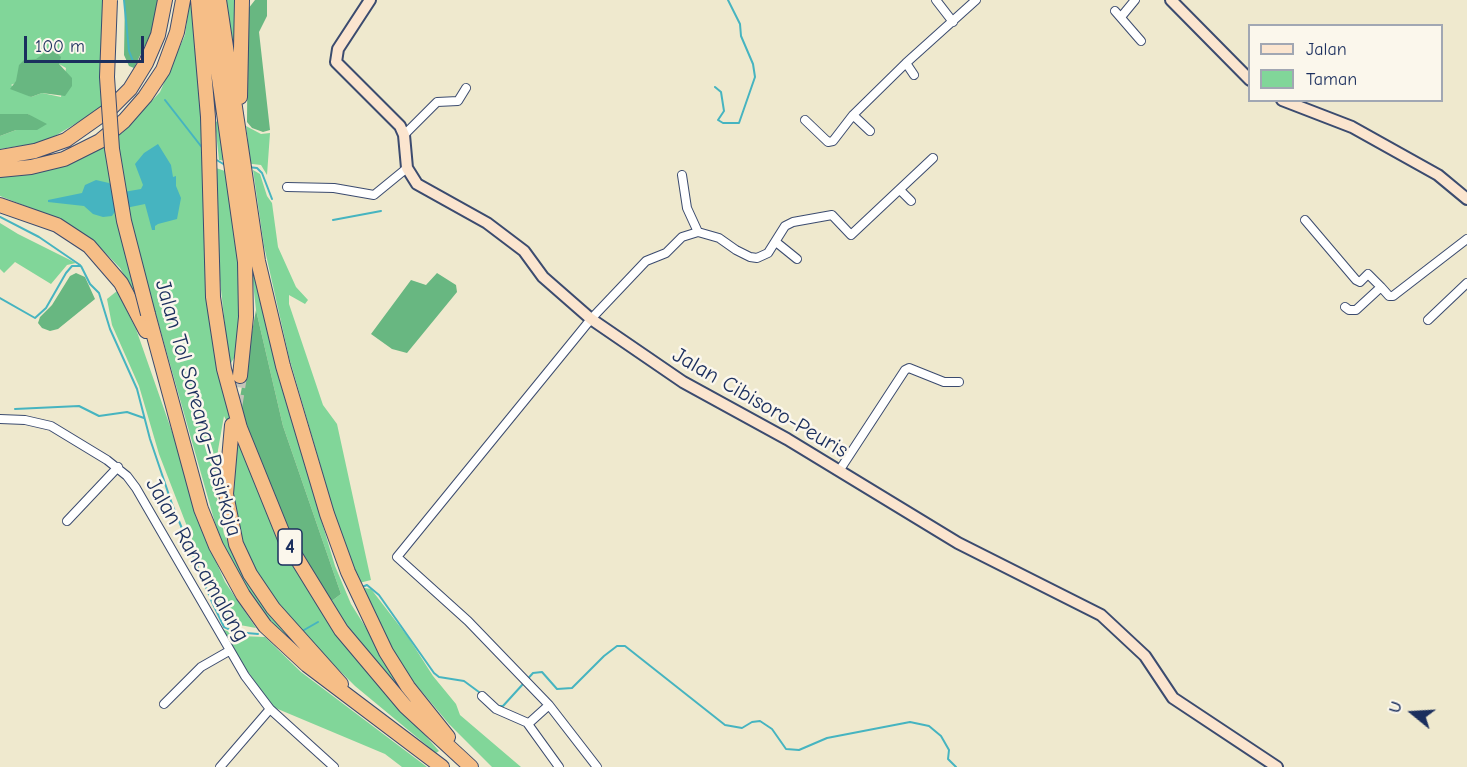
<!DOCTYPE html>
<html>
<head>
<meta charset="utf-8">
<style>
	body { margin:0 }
	#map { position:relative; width:1467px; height:767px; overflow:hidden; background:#efe9ce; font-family:"Comic Neue",sans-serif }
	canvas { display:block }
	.legend { position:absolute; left:1248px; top:24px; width:195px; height:78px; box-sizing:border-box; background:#fbf7ec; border:2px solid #a1a7b3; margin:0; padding:8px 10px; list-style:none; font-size:18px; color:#1b2f5e }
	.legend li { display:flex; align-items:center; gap:12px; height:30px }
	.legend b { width:30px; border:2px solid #a1a7b3 }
	.north { position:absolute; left:1383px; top:683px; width:60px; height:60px; -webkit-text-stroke:4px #fbf7ec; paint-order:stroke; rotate:288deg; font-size:16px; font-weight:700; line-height:24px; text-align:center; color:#1b2f5e }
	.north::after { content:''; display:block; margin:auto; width:21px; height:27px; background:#1b2f5e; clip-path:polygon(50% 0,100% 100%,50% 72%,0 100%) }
	.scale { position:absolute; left:24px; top:36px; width:120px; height:27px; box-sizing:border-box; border:3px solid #1b2f5e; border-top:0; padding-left:8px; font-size:18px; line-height:21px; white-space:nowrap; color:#1b2f5e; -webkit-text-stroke:4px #fbf7ec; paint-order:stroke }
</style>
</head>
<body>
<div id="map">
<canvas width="1467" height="767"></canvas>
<ul class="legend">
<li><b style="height:8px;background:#fbe5cf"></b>Jalan</li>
<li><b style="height:16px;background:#81d699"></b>Taman</li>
</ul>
<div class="north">U</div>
<div class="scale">100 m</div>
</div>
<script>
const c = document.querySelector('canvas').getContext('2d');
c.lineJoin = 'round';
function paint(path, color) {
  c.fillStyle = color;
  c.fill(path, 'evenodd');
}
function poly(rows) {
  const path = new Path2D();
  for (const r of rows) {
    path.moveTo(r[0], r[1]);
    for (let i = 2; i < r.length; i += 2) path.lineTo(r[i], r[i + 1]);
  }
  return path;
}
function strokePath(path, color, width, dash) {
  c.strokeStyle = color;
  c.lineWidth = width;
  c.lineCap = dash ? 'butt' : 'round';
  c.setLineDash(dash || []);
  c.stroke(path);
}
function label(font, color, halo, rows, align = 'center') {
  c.font = font + ' "Comic Neue",sans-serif';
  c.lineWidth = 5;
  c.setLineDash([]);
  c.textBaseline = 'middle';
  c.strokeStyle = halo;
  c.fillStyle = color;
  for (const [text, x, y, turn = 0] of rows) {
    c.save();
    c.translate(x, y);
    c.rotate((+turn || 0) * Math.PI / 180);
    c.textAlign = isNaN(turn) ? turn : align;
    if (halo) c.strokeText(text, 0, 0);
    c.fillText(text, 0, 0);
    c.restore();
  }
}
paint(poly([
	[0,0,107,0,105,106,45,142,0,149,0,136,16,130,37,130,37,121,28,114,0,114],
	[59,64,66,68,61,97,42,93,31,97,11,85],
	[226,0,237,0,235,68,228,13],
	[193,4,204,126,205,276,218,367,230,413,255,485,282,544,354,655,439,751,436,753,355,686,310,641,252,571,231,514,232,432,224,416,218,450,215,488,224,534,246,578,327,676,281,633,241,583,219,537,155,311,145,312,120,268,96,243,64,221,0,196,0,176,56,168,96,151,123,132,160,92,185,35,189,6],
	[219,121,223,141,248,141,246,126,261,134,270,133,267,175,261,165,219,160,215,122],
	[216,168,225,171,240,250,241,320,237,353,231,363,229,363,218,262],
	[253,170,260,174,267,196,272,203,278,247,296,287,308,300,305,304,289,295,289,304,323,405,337,424,371,580,359,583,340,533,289,357,264,246],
	[0,223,18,234,76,263,67,265,51,284,15,262,4,273,0,269],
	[251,264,279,379,335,566,351,604,412,701,410,703,329,603,341,594,283,426,256,310],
	[117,291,136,329,177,446,196,517,225,582,256,628,224,622,159,454,139,386,112,325,107,299],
	[365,588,371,589,408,637,433,676,456,704,460,715,521,767,492,767,449,724,413,681,382,633,361,590],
	[222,629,239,636,265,637,301,672,427,767,402,767,385,754,273,707,227,642]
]), '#81d699');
paint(poly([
	[125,0,159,0,151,33,134,68,129,66,124,55],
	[255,0,267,0,267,16,259,32,270,130,263,132,252,128,247,122,248,9],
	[49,50,56,52,61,57,59,64,72,78,72,86,65,96,42,93,31,97,10,89,16,81,19,65,24,60,36,59],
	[0,114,28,114,47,124,37,130,16,130,0,136],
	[76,273,85,277,95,299,58,329,50,331,42,328,38,323,40,317,52,305,70,276],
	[437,273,456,285,457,292,407,353,392,349,371,334,411,280,426,285],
	[256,310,283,426,341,594,329,603,292,537,268,486,239,403]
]), '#68b781');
paint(poly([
	[158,144,171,165,173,177,176,176,176,186,181,198,177,219,158,224,155,226,155,230,152,230,145,204,116,210,112,216,103,217,93,214,84,206,48,202,48,200,82,193,85,185,96,180,109,183,118,193,141,189,143,185,135,164,144,153]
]), '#46b4c0');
strokePath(poly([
	[124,0,129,51,133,61],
	[715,87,721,92,724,111,718,120,723,123,739,123,755,77,753,64,741,36,740,24,728,0],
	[165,100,204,150],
	[215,159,225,165],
	[248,167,257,168,262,173,272,199],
	[0,217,39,237,80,265],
	[333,220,381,211],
	[0,298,35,318,46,308,66,273,72,266,81,266,90,284,99,293,110,329,137,389,150,439,172,504,212,602,224,627,235,632,258,634],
	[15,409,79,406,99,416,127,412,144,418],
	[362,587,367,585,379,595,434,673,439,677,464,681,483,695],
	[304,630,318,622],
	[496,706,503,706,533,673,542,672,557,689,572,688,604,656,617,646,625,646,725,725,742,728,752,722,760,721,772,729,786,749,799,750,827,738,910,722,929,726,941,736,949,750,948,759,956,767]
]), '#46b4c0', 2);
strokePath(poly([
	[235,408,240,376]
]), '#c5c4b8', 14, [14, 7]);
const street = poly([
	[936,0,953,22],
	[1115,11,1141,41],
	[1121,17,1135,0],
	[906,63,914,75],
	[853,115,870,131],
	[805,120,828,142,833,141,853,115,906,63,976,0],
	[404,135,437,102,458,101,466,88],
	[682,175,687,208,698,232],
	[287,187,334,188,374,195,407,168],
	[900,190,911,201],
	[1305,220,1356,280,1360,282,1368,274,1381,287],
	[776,242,797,259],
	[1345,307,1349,310,1356,310,1381,287,1389,296,1393,296,1467,239],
	[1428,320,1467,283],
	[0,419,25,420,51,426,107,460,127,476,136,488,245,676,270,709,334,767],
	[839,471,905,370,909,368,944,382,959,382],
	[67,521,118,467],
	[482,696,496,709,528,723],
	[164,704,201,667,229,651],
	[549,705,528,724,559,767],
	[220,767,270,709],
	[597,767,549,705,468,621,397,557,591,319,646,261,666,253,682,237,698,232,719,238,736,250,750,257,757,258,768,253,785,226,793,222,832,215,851,235,933,158]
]);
const secondary = poly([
	[370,0,338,49,336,62,400,126,404,135,407,168,417,184,487,223,524,251,543,277,591,319,683,382,787,439,958,543,1101,615,1145,656,1173,698,1277,767],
	[1171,0,1250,80],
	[1282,100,1352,127,1438,175,1467,199]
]);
const highway = poly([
	[198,0,208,117,213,297,224,369,240,428,285,539,341,630,405,706,471,767],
	[208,0,245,262,246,317,240,376],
	[219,0,258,261,283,366,327,514,348,572,386,652,408,687,448,737],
	[240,97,242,0],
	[0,157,35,151,66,140,110,109,130,89,146,63,158,35,165,0],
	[0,170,31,167,64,159,100,141,124,121,145,97,163,70,177,32,183,0],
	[0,205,57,225,89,246,121,283,146,331],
	[148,314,201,509,216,546,243,595,265,626,307,665,442,767],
	[232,425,226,494,236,544,250,574,273,608,341,684]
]);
strokePath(street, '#3b4b6f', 10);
strokePath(secondary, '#3b4b6f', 14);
strokePath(highway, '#3b4b6f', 16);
strokePath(street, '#fff', 8);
strokePath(secondary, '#fbe5cf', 10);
strokePath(highway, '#f6be87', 14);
const highwayBridge = poly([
	[110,0,107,77,112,149,124,221,148,314]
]);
strokePath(highwayBridge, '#3b4b6f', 16, []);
strokePath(highwayBridge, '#f6be87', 14);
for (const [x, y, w] of [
	[290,547,24]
]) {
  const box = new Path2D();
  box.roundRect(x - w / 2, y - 18, w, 36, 4.5);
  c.fillStyle = '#fbf7ec';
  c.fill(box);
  strokePath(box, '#1b2f5e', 1.5);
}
label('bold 21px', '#1b2f5e', null, [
	["4",290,547]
]);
label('22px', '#1b2f5e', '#fbf7ec', [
	["Jalan Cibisoro-Peuris",760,403,30],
	["Jalan Tol Soreang–Pasirkoja",198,408,74],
	["Jalan Rancamalang",197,560,60]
]);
</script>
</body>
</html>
